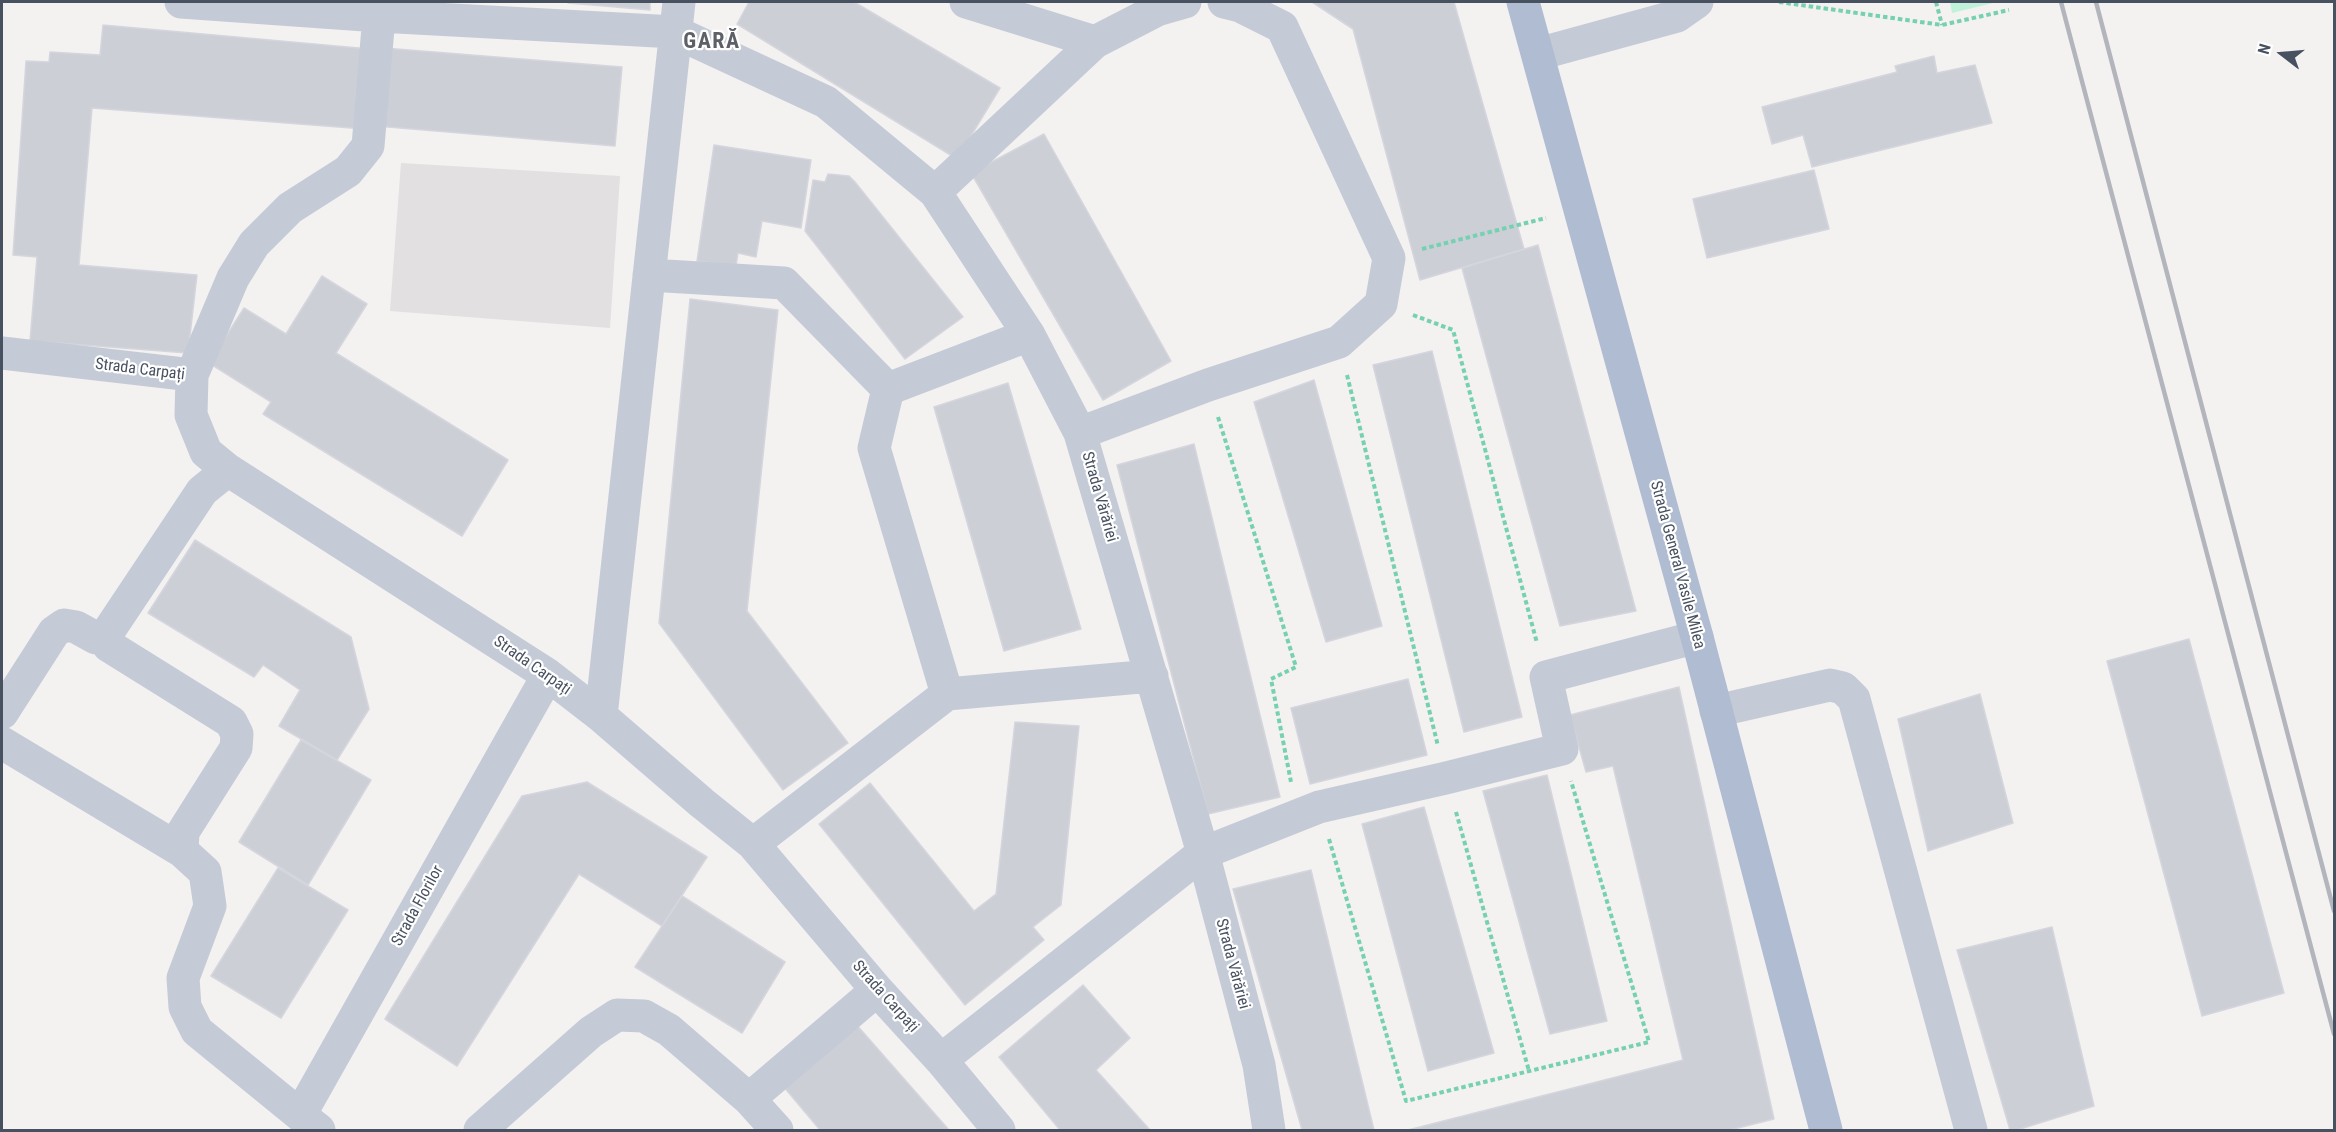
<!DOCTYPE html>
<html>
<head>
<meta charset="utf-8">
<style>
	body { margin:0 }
	#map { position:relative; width:2336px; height:1132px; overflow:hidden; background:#f4f1f1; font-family:"Roboto Condensed",sans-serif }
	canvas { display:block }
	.frame { position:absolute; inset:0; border:3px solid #485160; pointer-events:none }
	.north { position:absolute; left:2252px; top:24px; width:60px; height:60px; -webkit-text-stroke:4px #fff; paint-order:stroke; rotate:286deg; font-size:16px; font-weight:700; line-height:24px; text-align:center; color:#485160 }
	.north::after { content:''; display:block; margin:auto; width:21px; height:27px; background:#485160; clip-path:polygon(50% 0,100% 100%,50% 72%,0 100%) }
</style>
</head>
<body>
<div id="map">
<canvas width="2336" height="1132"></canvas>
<div class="frame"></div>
<div class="north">N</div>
</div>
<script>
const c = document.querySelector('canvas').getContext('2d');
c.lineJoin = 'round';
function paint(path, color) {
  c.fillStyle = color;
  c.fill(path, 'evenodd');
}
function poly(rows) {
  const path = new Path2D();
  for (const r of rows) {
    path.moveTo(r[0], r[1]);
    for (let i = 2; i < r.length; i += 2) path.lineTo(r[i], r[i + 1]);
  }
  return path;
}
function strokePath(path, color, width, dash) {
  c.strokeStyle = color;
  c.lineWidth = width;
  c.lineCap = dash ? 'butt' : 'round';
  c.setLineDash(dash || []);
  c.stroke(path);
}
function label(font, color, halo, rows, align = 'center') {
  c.font = font + ' "Roboto Condensed",sans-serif';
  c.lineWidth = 4.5;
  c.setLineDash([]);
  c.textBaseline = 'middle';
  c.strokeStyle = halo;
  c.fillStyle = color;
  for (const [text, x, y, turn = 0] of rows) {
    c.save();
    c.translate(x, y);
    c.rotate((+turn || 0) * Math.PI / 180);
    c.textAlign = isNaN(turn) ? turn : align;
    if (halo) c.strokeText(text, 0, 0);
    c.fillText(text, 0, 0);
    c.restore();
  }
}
paint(poly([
	[401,163,620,176,610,328,390,311]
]), '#e2e0e0');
paint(poly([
	[1950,2,1997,2,1952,13]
]), '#bff2d9');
const building = poly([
	[568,2,650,2,650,10,568,3,568,2],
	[749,2,854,2,1000,88,957,159,737,24,749,2],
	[1312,2,1454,2,1524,249,1420,280,1353,29,1312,2],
	[103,25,370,49,364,129,92,108,79,265,197,275,188,353,30,341,37,257,13,255,26,61,49,62,50,52,100,55,103,25],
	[384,48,622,67,615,146,376,126,384,48],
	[1934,56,1937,73,1975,65,1992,123,1812,167,1803,135,1772,144,1762,107,1897,72,1895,66,1934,56],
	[1044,134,1171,361,1103,400,971,173,1044,134],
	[714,145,811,160,801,228,762,221,756,257,738,253,736,266,697,261,714,145],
	[1814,170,1829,229,1707,258,1693,199,1814,170],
	[828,174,849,176,855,182,963,317,905,359,805,231,813,180,825,182,828,174],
	[1538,245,1636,611,1560,626,1462,268,1538,245],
	[322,276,367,304,336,353,508,460,462,536,263,414,271,402,209,363,244,308,286,334,322,276],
	[690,299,778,310,747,611,848,743,783,790,659,623,690,299],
	[1432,351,1522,717,1464,732,1373,365,1432,351],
	[1314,380,1382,626,1326,642,1254,402,1314,380],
	[1008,383,1081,629,1004,651,934,407,1008,383],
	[1194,444,1280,797,1208,814,1117,465,1194,444],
	[195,540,351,637,369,709,337,760,279,726,300,690,263,665,254,677,148,613,195,540],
	[2189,639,2284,993,2202,1016,2107,661,2189,639],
	[1408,679,1427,755,1310,784,1291,708,1408,679],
	[1679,687,1774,1119,1730,1130,1408,1130,1683,1060,1613,766,1586,772,1570,715,1679,687],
	[1980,694,2013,823,1928,851,1898,719,1980,694],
	[1015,722,1079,726,1061,905,1033,927,1044,940,965,1005,819,824,870,783,974,911,996,894,1015,722],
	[301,740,371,780,308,885,239,842,301,740],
	[1547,775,1607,1021,1550,1034,1483,791,1547,775],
	[587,782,707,857,662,926,579,874,457,1066,385,1019,522,796,587,782],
	[1424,807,1494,1053,1428,1071,1362,824,1424,807],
	[278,868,348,910,281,1018,211,976,278,868],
	[1311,870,1374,1130,1302,1130,1233,889,1311,870],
	[682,896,785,962,742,1033,635,967,682,896],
	[2052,927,2094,1106,2017,1130,2010,1130,1957,950,2052,927],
	[1083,985,1130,1038,1096,1070,1150,1130,1060,1130,999,1057,1083,985],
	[855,1023,949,1130,820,1130,783,1086,855,1023]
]);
paint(building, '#cdcfd7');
strokePath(building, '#d5d6dd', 1.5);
strokePath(poly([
	[1779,2,1942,25,2009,10],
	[1936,2,1942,25],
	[1422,249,1546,218],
	[1413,315,1453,330,1537,643],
	[1347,375,1438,746],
	[1218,417,1296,667,1271,679,1291,782],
	[1456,812,1529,1071],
	[1329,839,1406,1101,1649,1042,1571,781]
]), '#75d1b0', 4, [4.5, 3]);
strokePath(poly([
	[181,2,379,16,675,32,826,102,935,192,1029,335,1080,433,1203,853,1259,1065,1269,1130],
	[966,2,1095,42],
	[1538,54,1677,16,1697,2],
	[935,192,1095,42,1157,10,1185,2],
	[649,275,784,283,888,389,874,448,947,694],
	[2,353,192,375,191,415,206,452,228,470,548,675,601,716,702,803,753,844,877,990,941,1060,999,1130],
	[192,375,233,278,254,244,290,208,348,171,368,146,379,16],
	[888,389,1029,335],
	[1080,433,1208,385,1339,342,1381,304,1389,258,1282,27,1240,6,1224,2],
	[108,632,109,646,231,722,237,734,236,748,183,832,182,851],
	[1716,711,1830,685,1843,688,1854,699,1971,1130],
	[2,713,54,632,64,625,76,627,96,638,108,632,202,491,228,470],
	[601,716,679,2],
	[2,743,182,851,205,872,210,906,183,978,185,1007,197,1031,300,1115],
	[753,844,947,694,1152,676],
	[941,1060,1203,853,1319,807,1446,778,1562,749,1546,677,1697,637],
	[749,1099,877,990],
	[319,1130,300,1115,548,675],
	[480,1130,591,1032,617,1015,644,1016,669,1030,749,1099,777,1130]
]), '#c4cbd6', 33);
strokePath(poly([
	[1523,2,1697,637,1826,1130]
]), '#b0bcd1', 33);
strokePath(poly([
	[2061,2,2334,1034],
	[2096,2,2334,911]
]), '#b3b5bc', 4.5);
label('16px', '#485160', '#fff', [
	["Strada Carpați",140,370,7],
	["Strada Vărăriei",1099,497,74],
	["Strada General Vasile Milea",1677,565,75],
	["Strada Carpați",532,666,35],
	["Strada Florilor",418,906,-61],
	["Strada Vărăriei",1232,964,75],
	["Strada Carpați",885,997,48]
]);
c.letterSpacing = '1.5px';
label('bold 22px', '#5d6066', '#fff', [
	["GARĂ",712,42]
]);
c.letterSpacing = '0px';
</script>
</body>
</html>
